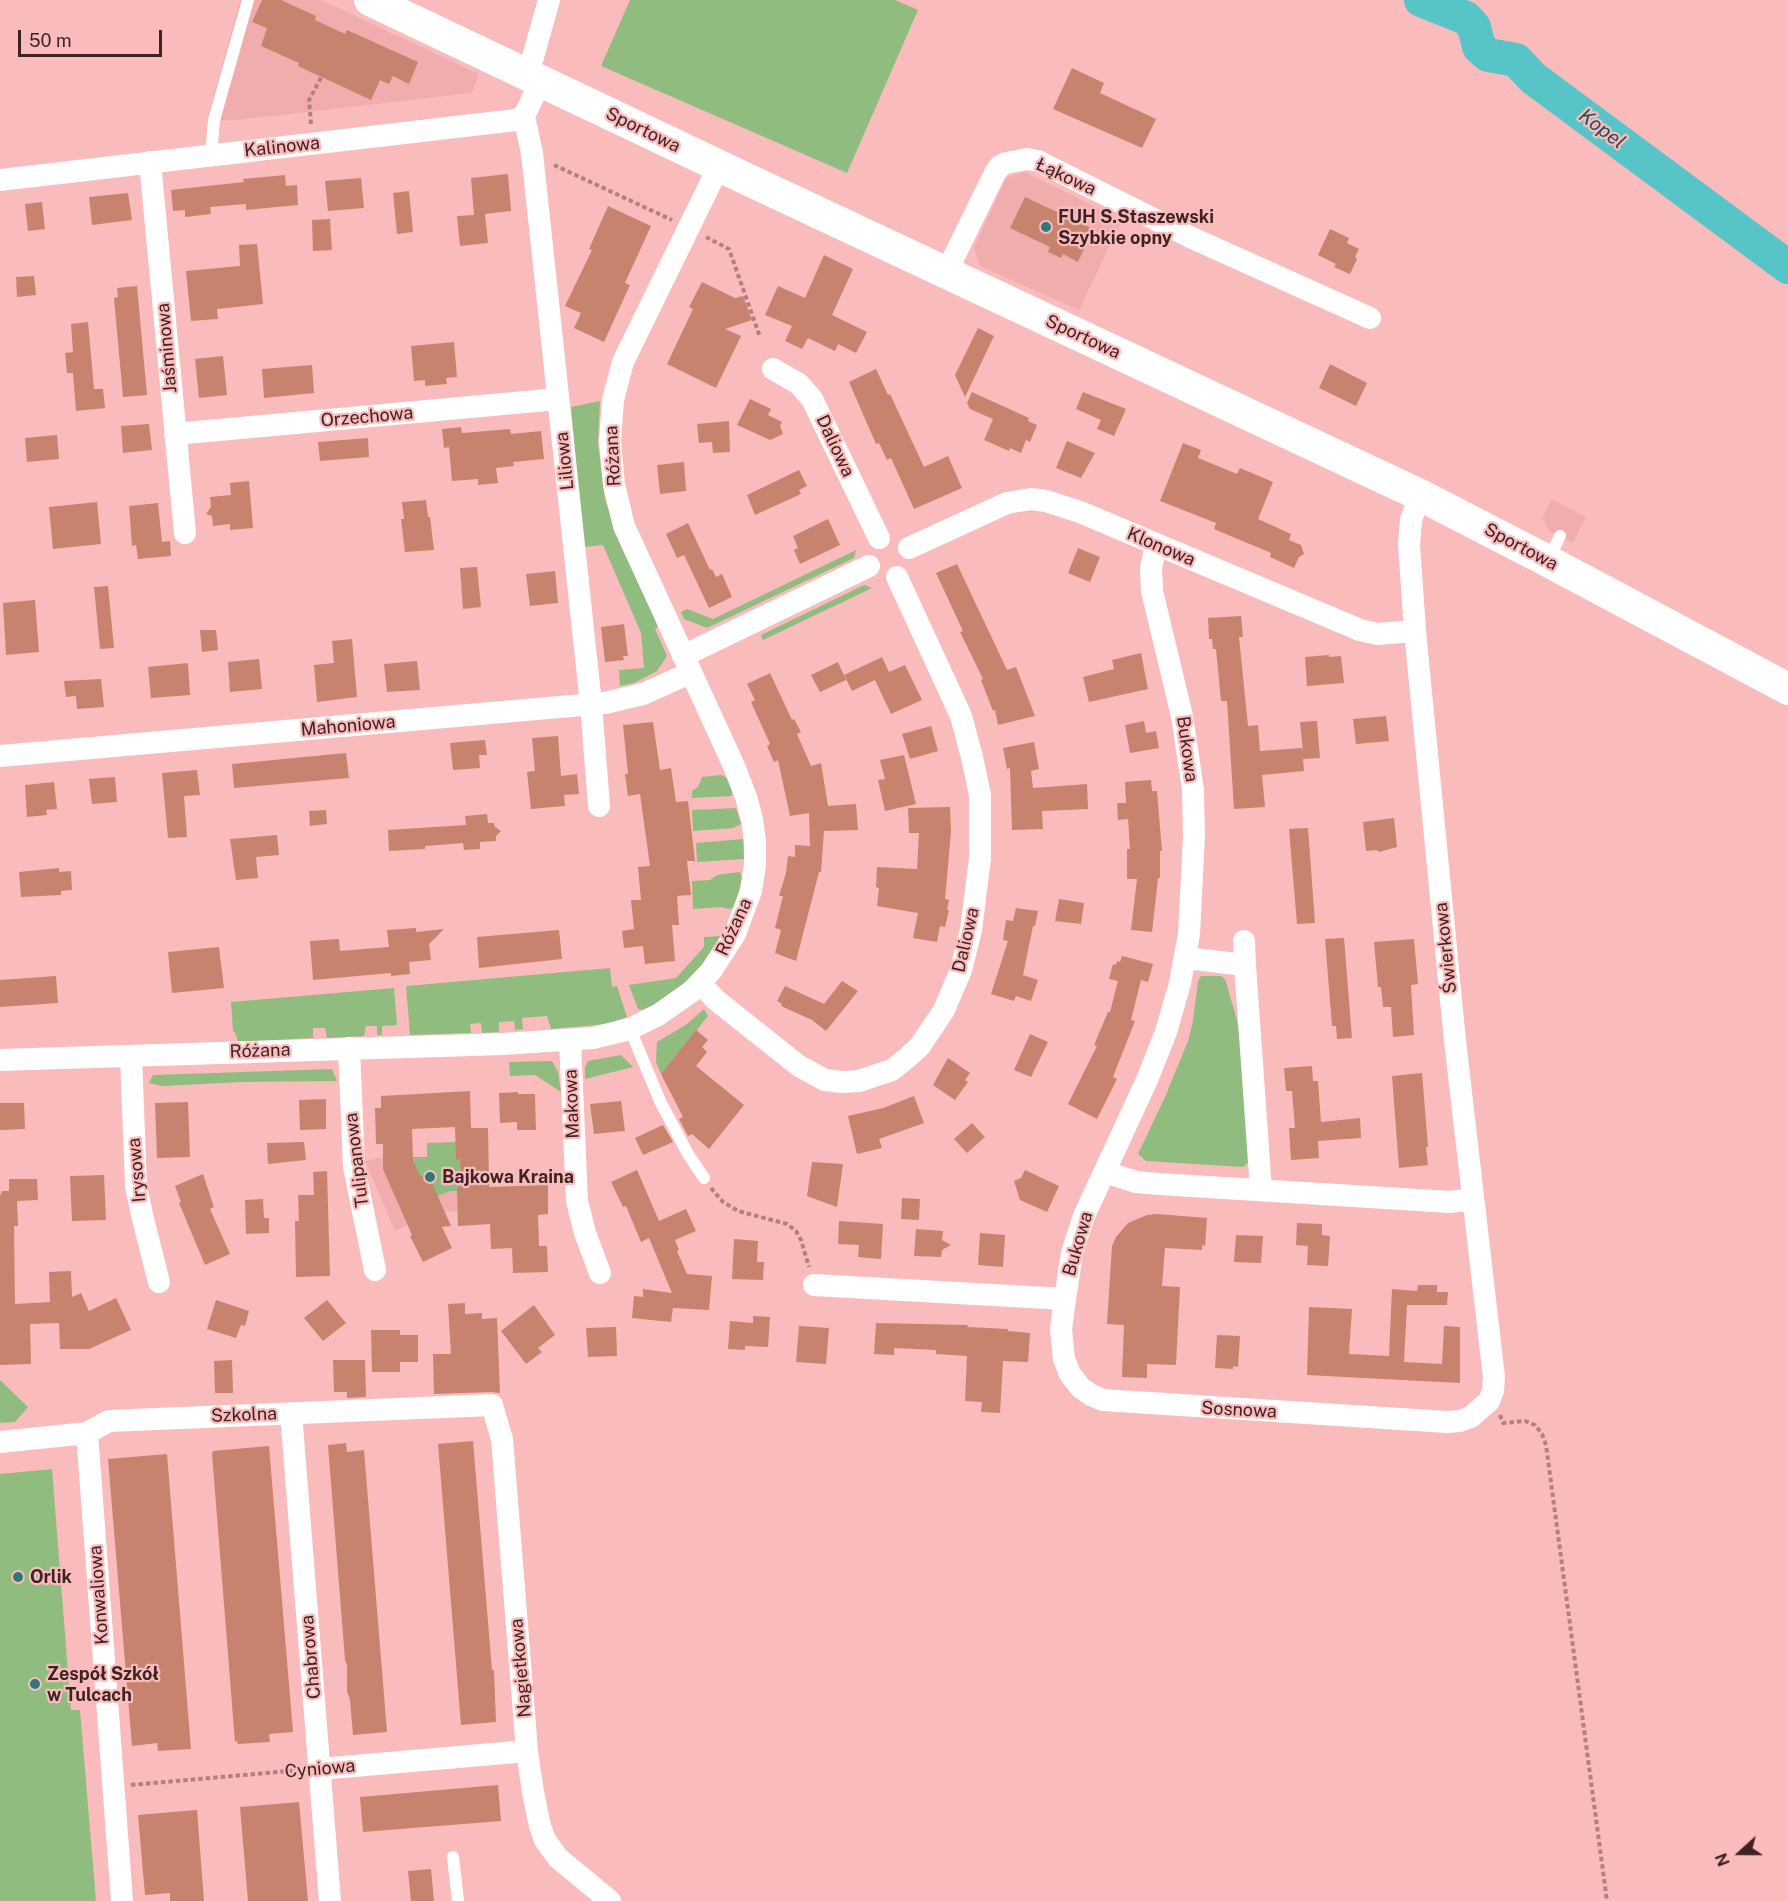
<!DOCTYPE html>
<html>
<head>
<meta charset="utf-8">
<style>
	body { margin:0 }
	#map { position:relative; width:1788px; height:1901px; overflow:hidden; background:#fabbbc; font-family:"Public Sans",sans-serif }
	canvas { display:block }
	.north { position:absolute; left:1710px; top:1823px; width:60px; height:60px; -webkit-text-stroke:4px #fabbbc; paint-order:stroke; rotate:249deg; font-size:16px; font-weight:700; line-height:24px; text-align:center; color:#3f2223 }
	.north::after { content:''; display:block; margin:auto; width:21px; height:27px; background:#3f2223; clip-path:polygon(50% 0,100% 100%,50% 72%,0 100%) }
	.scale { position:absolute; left:18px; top:30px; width:144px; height:27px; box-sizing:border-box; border:3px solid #3f2223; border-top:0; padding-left:8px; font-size:18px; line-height:21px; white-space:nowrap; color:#3f2223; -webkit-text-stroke:4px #fabbbc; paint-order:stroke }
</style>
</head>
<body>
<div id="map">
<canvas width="1788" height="1901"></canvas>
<div class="north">N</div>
<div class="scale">50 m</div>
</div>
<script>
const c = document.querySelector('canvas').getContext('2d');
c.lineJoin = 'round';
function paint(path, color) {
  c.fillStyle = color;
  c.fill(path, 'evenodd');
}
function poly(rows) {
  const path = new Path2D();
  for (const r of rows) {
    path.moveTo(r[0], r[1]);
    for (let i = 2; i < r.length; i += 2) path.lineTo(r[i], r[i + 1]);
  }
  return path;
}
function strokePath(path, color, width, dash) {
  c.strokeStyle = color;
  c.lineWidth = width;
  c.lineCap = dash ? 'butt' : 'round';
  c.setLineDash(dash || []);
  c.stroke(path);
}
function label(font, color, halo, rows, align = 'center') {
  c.font = font + ' "Public Sans",sans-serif';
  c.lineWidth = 4.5;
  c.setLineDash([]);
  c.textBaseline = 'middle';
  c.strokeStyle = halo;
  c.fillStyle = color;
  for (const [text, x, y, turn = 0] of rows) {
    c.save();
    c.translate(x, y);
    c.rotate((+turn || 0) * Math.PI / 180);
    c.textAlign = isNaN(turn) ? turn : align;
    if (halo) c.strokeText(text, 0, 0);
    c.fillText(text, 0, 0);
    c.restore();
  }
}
paint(poly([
	[240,0,321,0,479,74,472,93,237,120,207,121],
	[1025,172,1122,220,1079,310,980,266,974,248,1006,178],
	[1552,499,1586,517,1573,543,1549,531,1542,518],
	[472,1128,488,1128,490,1210,433,1212,395,1231,365,1161,378,1158,427,1157,427,1143,472,1142]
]), '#f1acae');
paint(poly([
	[630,0,895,0,918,10,847,173,601,66],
	[600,401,598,443,605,499,620,544,659,626,655,629,667,656,657,671,634,683,620,686,619,670,644,668,641,633,603,545,584,547,571,407],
	[856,550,854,558,707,628,684,619,681,612,687,609,713,619],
	[864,585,872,588,763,640,761,635],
	[721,775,728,778,733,792,731,796,692,798,692,791,698,787,702,777],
	[736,808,741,824,733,828,693,831,692,810],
	[743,839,744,859,697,862,696,843],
	[740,872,742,878,735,907,730,909,721,907,693,909,692,881,710,880,717,875],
	[722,936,709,959,693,976,656,1004,642,1010,638,1009,629,985,676,978,704,947,704,937],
	[610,968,612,987,617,986,627,1017,607,1024,551,1029,547,1016,522,1018,523,1029,515,1030,514,1021,499,1022,499,1032,482,1033,481,1023,470,1024,471,1033,410,1035,406,986],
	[1201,976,1221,976,1225,979,1237,1020,1241,1046,1250,1161,1243,1167,1146,1161,1138,1154,1165,1097,1188,1041,1193,1021,1198,981],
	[394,988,397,1025,382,1026,382,1035,377,1035,377,1026,366,1026,364,1036,327,1038,325,1028,313,1028,313,1038,238,1042,236,1034,233,1031,231,1002],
	[704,1009,708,1016,661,1074,656,1062,657,1042,687,1024],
	[621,1055,633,1067,585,1079,585,1068,588,1061],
	[552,1061,558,1072,561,1092,535,1075,510,1076,509,1062],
	[332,1069,337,1081,242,1082,163,1086,149,1083,153,1075],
	[456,1142,457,1160,460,1159,475,1191,450,1191,438,1196,421,1177,397,1157,427,1157,427,1143],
	[0,1380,28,1407,15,1422,0,1423],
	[52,1469,71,1710,80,1710,96,1901,0,1901,0,1474]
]), '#90bd7f');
strokePath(poly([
	[1421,0,1466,18,1474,27,1479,47,1488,55,1516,60,1533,78,1788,267]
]), '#57c5c7', 34);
paint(poly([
	[262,0,281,0,316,16,315,20,345,34,347,30,418,62,409,84,393,76,389,84,380,80,371,100,298,66,299,63,261,46,267,28,252,22],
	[1072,68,1104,83,1100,93,1156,119,1142,148,1053,109],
	[508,174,511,211,485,214,488,243,460,246,457,216,474,215,471,178],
	[285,175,286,186,297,185,298,205,246,210,246,204,210,207,211,214,185,217,185,210,173,211,171,190,244,182,243,179],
	[361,178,364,208,328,211,325,181],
	[409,191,413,232,397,234,393,193],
	[128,193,132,220,92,225,89,197],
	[1025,197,1093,229,1078,262,1063,254,1061,258,1048,252,1050,247,1010,228],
	[42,202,45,229,28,231,25,204],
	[608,206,651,226,625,283,630,285,604,342,574,328,581,313,565,306,592,250,589,249],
	[330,219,332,250,313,251,312,220],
	[1330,229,1349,238,1347,243,1359,249,1355,257,1357,259,1350,274,1334,267,1336,264,1318,255],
	[257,244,263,304,217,309,218,319,191,321,186,271,240,266,239,245],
	[824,255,853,269,832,315,867,332,856,353,838,344,835,351,808,338,802,349,785,341,792,326,765,315,778,286,805,298],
	[34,276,36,295,17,297,16,277],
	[702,282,735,298,743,296,752,320,725,329,741,336,716,388,667,364,693,309,689,307],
	[137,286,147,395,123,397,114,298,118,297,117,288],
	[88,322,94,389,103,389,105,408,76,411,73,373,67,373,65,353,73,352,71,324],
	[978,328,994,336,965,397,955,375],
	[454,342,457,377,446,378,447,384,425,386,425,380,414,381,411,346],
	[223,356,227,395,199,398,195,359],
	[1330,364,1367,383,1356,406,1319,388],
	[312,365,314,393,264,398,262,369],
	[876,369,888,395,890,394,924,467,948,456,962,488,914,509,891,458,887,460,879,443,876,444,849,382],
	[972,392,1029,418,1028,421,1037,425,1030,442,1026,440,1021,453,1010,448,1009,451,984,440,993,419,970,409,967,403],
	[1083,392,1126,409,1114,436,1097,429,1101,420,1076,409],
	[750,399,771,409,768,415,782,422,780,426,783,434,770,440,737,425],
	[729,421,730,452,713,453,712,442,699,443,697,424],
	[149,424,152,450,123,453,121,426],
	[461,427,462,433,510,429,511,434,541,431,544,459,513,462,514,466,496,468,498,483,478,485,478,479,452,481,449,447,444,448,442,429],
	[57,435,59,459,27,462,25,438],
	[368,438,369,457,320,461,318,442],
	[1067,441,1095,453,1081,478,1056,468],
	[1183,443,1201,450,1198,458,1237,474,1240,468,1273,482,1258,519,1291,534,1289,540,1301,545,1304,554,1299,557,1294,568,1270,557,1271,553,1214,529,1216,523,1160,501],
	[684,462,686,491,660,494,657,465],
	[799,470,807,486,799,490,801,494,755,515,747,495],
	[249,481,253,528,230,530,230,524,213,526,212,516,206,514,211,507,210,497,231,495,230,483],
	[426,500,428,517,430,517,434,550,405,552,401,519,404,519,402,502],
	[97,502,101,544,53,549,49,507],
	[158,503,162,542,170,541,171,556,138,559,136,545,132,546,129,506],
	[828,519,840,545,800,564,794,550,798,548,793,536],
	[688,523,710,570,712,569,716,577,722,574,732,597,709,608,684,555,677,558,666,534],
	[1078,548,1100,557,1090,582,1068,573],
	[957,564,1007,670,1016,667,1035,716,998,725,995,710,993,711,981,680,983,679,960,632,963,631,936,573],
	[477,567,481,607,463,609,460,568],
	[555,571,558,603,530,606,526,574],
	[108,586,114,648,100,649,94,587],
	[35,600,39,652,6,655,3,603],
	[1241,616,1243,637,1239,637,1248,726,1258,725,1260,751,1302,748,1303,752,1300,722,1317,721,1320,758,1303,759,1304,771,1262,775,1265,807,1234,809,1227,701,1221,701,1216,649,1213,649,1212,639,1209,639,1208,618],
	[624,624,628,656,623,656,624,660,605,662,601,627],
	[200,630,216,630,218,650,202,652],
	[352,639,357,697,317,702,314,665,334,663,332,641],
	[1141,653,1148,689,1089,702,1083,677,1114,669,1112,660],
	[1329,655,1329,657,1341,656,1344,683,1307,686,1305,657],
	[882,657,889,672,905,665,922,700,891,714,875,680,852,691,844,675],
	[259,659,262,689,230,692,228,662],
	[417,661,420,690,387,692,384,664],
	[838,662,846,680,820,692,811,675],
	[188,663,190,695,151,698,148,667],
	[770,673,792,720,794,719,801,732,797,734,811,766,821,763,828,806,856,804,858,830,824,831,821,872,819,872,796,961,775,953,781,930,775,928,783,896,779,896,786,873,788,856,795,857,795,845,810,846,809,813,790,816,778,760,774,762,767,746,770,744,751,702,755,700,747,684],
	[101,679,104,707,77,709,76,696,66,697,64,681],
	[1386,716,1389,741,1356,744,1353,719],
	[1144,721,1146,733,1156,731,1159,748,1130,753,1125,725],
	[653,722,660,770,671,768,676,802,688,801,695,861,687,861,691,895,677,896,679,925,672,925,675,961,645,964,643,946,624,948,622,931,634,929,631,900,641,900,638,867,650,866,640,794,628,796,625,774,628,774,623,725],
	[931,726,938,751,910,759,902,734],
	[558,736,561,776,577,774,579,794,564,795,565,806,531,809,527,772,535,771,532,738],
	[485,740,487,755,479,755,480,768,453,770,450,743],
	[1034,742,1039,769,1031,771,1033,788,1087,784,1088,809,1042,811,1043,829,1012,830,1010,768,1007,769,1003,748],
	[346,753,349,778,234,788,232,764],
	[904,755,916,804,885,811,878,780,885,779,880,760],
	[197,770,200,795,184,796,187,837,168,838,162,773],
	[115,777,117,802,92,804,89,779],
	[1151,780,1152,791,1157,791,1162,851,1160,851,1160,878,1158,878,1152,932,1131,930,1137,879,1127,879,1127,849,1130,849,1128,819,1118,820,1117,803,1126,803,1125,782],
	[54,782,57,809,46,810,47,815,27,817,25,785],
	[950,807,951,832,945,899,949,900,947,910,949,910,945,927,940,926,937,942,913,938,918,913,877,906,879,888,876,887,877,867,917,869,919,833,909,833,908,808],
	[326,810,327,824,310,826,309,811],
	[487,814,488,823,494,823,495,827,501,831,496,836,496,841,480,842,480,849,464,850,463,843,425,846,425,849,389,851,388,830,466,825,465,816],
	[1394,818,1397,847,1379,852,1377,850,1366,851,1363,822],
	[1308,828,1315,923,1297,924,1289,829],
	[277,835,279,855,256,857,258,878,236,880,230,839],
	[59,868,59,872,71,871,72,890,61,891,61,895,21,897,19,872],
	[1059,899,1084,903,1081,924,1055,921],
	[1016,908,1038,911,1035,926,1033,926,1023,975,1038,980,1031,1001,1016,996,1014,1001,991,994,1008,941,1003,940,1006,920,1013,921],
	[416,928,416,932,444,929,429,944,431,960,409,962,410,974,391,976,391,973,313,980,310,941,339,939,340,951,389,947,387,930],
	[559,930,562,959,479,968,477,937],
	[1344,938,1352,1038,1337,1039,1336,1026,1332,1026,1325,939],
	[1414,939,1418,984,1411,985,1414,1035,1393,1037,1391,1007,1383,1007,1381,987,1378,987,1374,942],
	[219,947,224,988,172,993,168,952],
	[1122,956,1153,964,1148,982,1141,980,1131,1020,1135,1021,1113,1077,1117,1079,1097,1119,1068,1104,1097,1046,1094,1045,1108,1012,1110,1012,1118,981,1109,979,1113,964,1116,965,1117,961,1120,962],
	[56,976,58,1003,0,1007,0,980],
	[842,981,858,991,826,1031,812,1020,781,1006,782,1004,777,1001,785,986,824,1004],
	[696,1030,708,1040,702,1047,707,1052,696,1066,744,1105,709,1149,692,1134,688,1136,679,1119,683,1117,661,1074],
	[1030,1034,1048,1042,1031,1077,1014,1070],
	[948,1058,970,1073,965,1080,968,1082,955,1100,933,1085],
	[1312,1066,1313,1081,1318,1081,1321,1122,1360,1118,1361,1138,1318,1141,1319,1158,1291,1160,1289,1128,1295,1128,1292,1091,1286,1091,1284,1068],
	[1422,1073,1428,1147,1426,1147,1428,1165,1399,1168,1392,1076],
	[470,1091,471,1128,488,1128,489,1187,548,1185,548,1214,538,1215,539,1246,547,1246,548,1272,513,1273,512,1248,491,1249,490,1224,458,1226,457,1188,461,1186,460,1159,456,1160,455,1127,412,1129,413,1161,421,1177,428,1174,451,1226,442,1227,452,1248,423,1262,410,1236,412,1235,383,1169,383,1144,376,1144,375,1108,381,1108,381,1096],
	[518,1092,518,1094,535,1094,536,1130,517,1130,517,1122,500,1123,499,1093],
	[914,1096,924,1123,879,1139,882,1148,857,1154,848,1116,883,1108],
	[326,1099,326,1129,300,1130,299,1100],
	[621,1101,625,1131,594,1134,590,1104],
	[188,1102,190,1157,157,1158,155,1103],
	[0,1103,24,1103,25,1129,0,1130],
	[972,1123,985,1137,967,1153,954,1139],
	[663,1125,673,1142,643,1155,635,1138],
	[304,1142,306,1160,268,1164,267,1143],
	[812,1162,843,1164,837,1207,807,1196],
	[637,1170,659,1221,686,1209,696,1231,675,1240,679,1250,677,1251,687,1274,712,1276,709,1310,673,1308,671,1322,632,1318,634,1296,643,1297,643,1289,672,1293,649,1238,641,1242,626,1206,623,1207,611,1182],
	[1025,1170,1059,1186,1047,1212,1020,1200,1014,1181,1021,1178],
	[327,1171,330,1276,296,1277,295,1221,299,1221,298,1195,314,1195,313,1172],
	[203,1174,214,1207,210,1209,230,1254,205,1265,179,1203,181,1202,175,1186],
	[104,1175,106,1220,72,1221,70,1176],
	[9,1179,37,1179,38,1200,17,1201,18,1226,14,1226,15,1304,50,1302,49,1272,71,1271,72,1297,81,1293,89,1311,116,1298,131,1330,89,1349,60,1349,59,1323,30,1324,31,1364,0,1365,0,1196,2,1191,9,1191],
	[902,1198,920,1199,919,1220,901,1219],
	[263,1199,264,1218,269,1218,269,1233,246,1234,245,1200],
	[1157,1214,1207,1218,1205,1246,1202,1245,1202,1250,1165,1248,1162,1286,1180,1287,1176,1365,1147,1364,1147,1378,1122,1377,1124,1325,1107,1324,1112,1246,1116,1237,1128,1223,1147,1215],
	[839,1221,883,1224,881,1259,858,1257,859,1245,838,1244],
	[1297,1223,1322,1224,1322,1235,1330,1236,1328,1266,1307,1265,1308,1246,1296,1245],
	[916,1229,943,1231,942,1240,951,1245,942,1250,941,1257,914,1256],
	[980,1233,1005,1235,1003,1267,978,1265],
	[1236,1235,1263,1236,1261,1263,1234,1262],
	[734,1239,758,1241,757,1262,764,1262,763,1280,732,1279],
	[1418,1285,1437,1285,1437,1292,1448,1292,1447,1305,1407,1305,1404,1362,1442,1364,1444,1326,1460,1327,1460,1383,1307,1375,1309,1307,1352,1309,1349,1354,1389,1356,1392,1289,1417,1291],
	[216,1300,249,1311,245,1326,241,1325,236,1338,207,1329],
	[327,1300,346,1323,323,1341,304,1318],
	[465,1303,465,1314,482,1313,482,1319,497,1318,500,1393,491,1392,434,1394,433,1354,451,1354,448,1304],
	[534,1305,555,1335,538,1348,542,1352,526,1364,501,1331],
	[753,1316,770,1317,768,1347,745,1346,745,1350,728,1349,730,1321,753,1323],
	[876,1323,968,1325,967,1327,1008,1329,1008,1331,1030,1333,1028,1362,1003,1361,1000,1413,981,1412,982,1402,965,1401,967,1356,936,1354,936,1350,894,1348,894,1355,874,1354],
	[799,1326,829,1328,826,1364,796,1362],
	[616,1327,617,1356,588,1357,586,1328],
	[371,1330,400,1330,400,1335,418,1335,418,1362,400,1362,400,1372,372,1372],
	[1217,1335,1240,1336,1238,1367,1233,1366,1233,1369,1215,1368],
	[232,1360,233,1393,215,1393,214,1361],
	[333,1360,365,1360,366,1397,347,1398,347,1392,334,1392],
	[473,1441,492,1670,494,1670,496,1722,461,1725,438,1444],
	[346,1443,347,1452,364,1450,387,1732,353,1735,350,1700,347,1691,347,1665,345,1660,328,1445],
	[269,1446,293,1732,269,1734,270,1742,238,1744,237,1741,235,1742,212,1454,213,1451],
	[167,1454,191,1749,158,1751,157,1743,132,1746,108,1459],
	[498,1785,501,1821,363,1832,360,1797],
	[299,1802,308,1901,248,1901,240,1807],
	[197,1810,204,1901,170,1901,170,1893,145,1895,138,1815],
	[431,1869,434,1901,411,1901,408,1871]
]), '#c8836e');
strokePath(poly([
	[311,124,309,100,323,74],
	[554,165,672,220],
	[706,237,729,249,760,337],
	[711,1188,723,1202,738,1211,787,1224,796,1231,801,1240,809,1267],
	[1500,1415,1503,1423,1525,1421,1535,1425,1542,1434,1546,1445,1607,1901],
	[131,1785,300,1770]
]), '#b28081', 4, [4.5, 3]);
strokePath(poly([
	[211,155,214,120,248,0],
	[1548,561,1560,536],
	[630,1029,660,1101,688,1154,704,1178],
	[453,1857,458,1901]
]), '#fff', 12);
strokePath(poly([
	[526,73,533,57,549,0],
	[524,116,532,153,591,704,599,806],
	[150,162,185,533],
	[0,180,516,120,524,116,541,81],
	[946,273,995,173,1000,166,1006,163,1027,159,1038,161,1190,237,1370,318],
	[773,369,799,384,812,399,879,538],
	[175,434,558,399],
	[909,548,1007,503,1031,499,1046,501,1080,512,1360,630,1377,634,1415,631],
	[683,656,869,566],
	[0,756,605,703,643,694,690,673],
	[1244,941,1245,965],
	[1186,958,1245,965,1261,1190],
	[700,983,716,1000,799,1066,825,1080,842,1082,859,1081,892,1070,907,1058,920,1046,944,1010,961,970,971,930,980,858,980,795,972,757,961,716,897,577],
	[570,1040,577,1201,585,1233,600,1273],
	[349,1048,354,1167,375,1270],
	[131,1056,136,1186,143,1219,159,1282],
	[0,1060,503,1044,593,1038,630,1029,658,1015,691,992,711,971,735,934,751,891,755,865,755,842,752,819,746,797,734,766,624,526,614,485,610,441,613,400,623,362,719,166],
	[1105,1172,1136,1182,1159,1184,1450,1202,1473,1199],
	[814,1285,1065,1299,1072,1253,1084,1216,1147,1080,1166,1032,1180,983,1189,934,1194,836,1193,790,1182,716,1152,591,1151,568,1156,545],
	[1065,1299,1061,1329,1064,1359,1070,1374,1080,1387,1091,1395,1103,1400,1447,1422,1460,1421,1471,1417,1489,1401,1493,1391,1494,1377,1455,1041,1415,631,1409,544,1411,520,1420,495],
	[291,1413,330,1901],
	[87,1433,122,1901],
	[0,1442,87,1433,109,1421,492,1405,502,1439,527,1751,533,1792,540,1826,545,1840,558,1858,610,1901],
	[320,1769,527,1751]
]), '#fff', 22);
strokePath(poly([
	[370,0,753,182,1420,495,1544,559,1788,689]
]), '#fff', 32);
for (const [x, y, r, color] of [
	[1046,227,6,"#2e7879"],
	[430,1177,6,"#2e7879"],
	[18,1577,6,"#2e7879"],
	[35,1684,6,"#2e7879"]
]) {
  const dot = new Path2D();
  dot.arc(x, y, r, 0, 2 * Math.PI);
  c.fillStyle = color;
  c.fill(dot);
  strokePath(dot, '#fabbbc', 2);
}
label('18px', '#3f2223', '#fabbbc', [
	["Sportowa",643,130,26],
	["Kalinowa",282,147,-6],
	["Łąkowa",1066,177,25],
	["Sportowa",1083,337,25],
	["Jaśminowa",167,348,-95],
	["Orzechowa",367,417,-5],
	["Daliowa",835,446,65],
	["Różana",613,456,-93],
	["Liliowa",565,461,-96],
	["Klonowa",1161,547,23],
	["Sportowa",1521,547,28],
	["Mahoniowa",348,726,-5],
	["Bukowa",1187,749,82],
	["Różana",734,927,-65],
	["Daliowa",966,940,-77],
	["Świerkowa",1446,948,-96],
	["Różana",260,1051,-2],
	["Makowa",572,1104,-92],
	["Tulipanowa",357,1160,-97],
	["Irysowa",137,1170,-95],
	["Bukowa",1078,1244,-74],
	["Sosnowa",1239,1410,3],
	["Szkolna",244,1415,-2],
	["Konwaliowa",99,1595,-94],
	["Chabrowa",311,1657,-95],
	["Nagietkowa",521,1668,-95],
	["Cyniowa",320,1769,-5]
]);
label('bold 18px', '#3f2223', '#fabbbc', [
	["FUH S.Staszewski",1058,217],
	["Szybkie opny",1058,238],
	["Bajkowa Kraina",442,1177],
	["Orlik",30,1577],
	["Zespół Szkół",47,1674],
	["w Tulcach",47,1695]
], 'left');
label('italic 20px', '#235354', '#fabbbc', [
	["Kopel",1602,129,37]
]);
</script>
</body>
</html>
